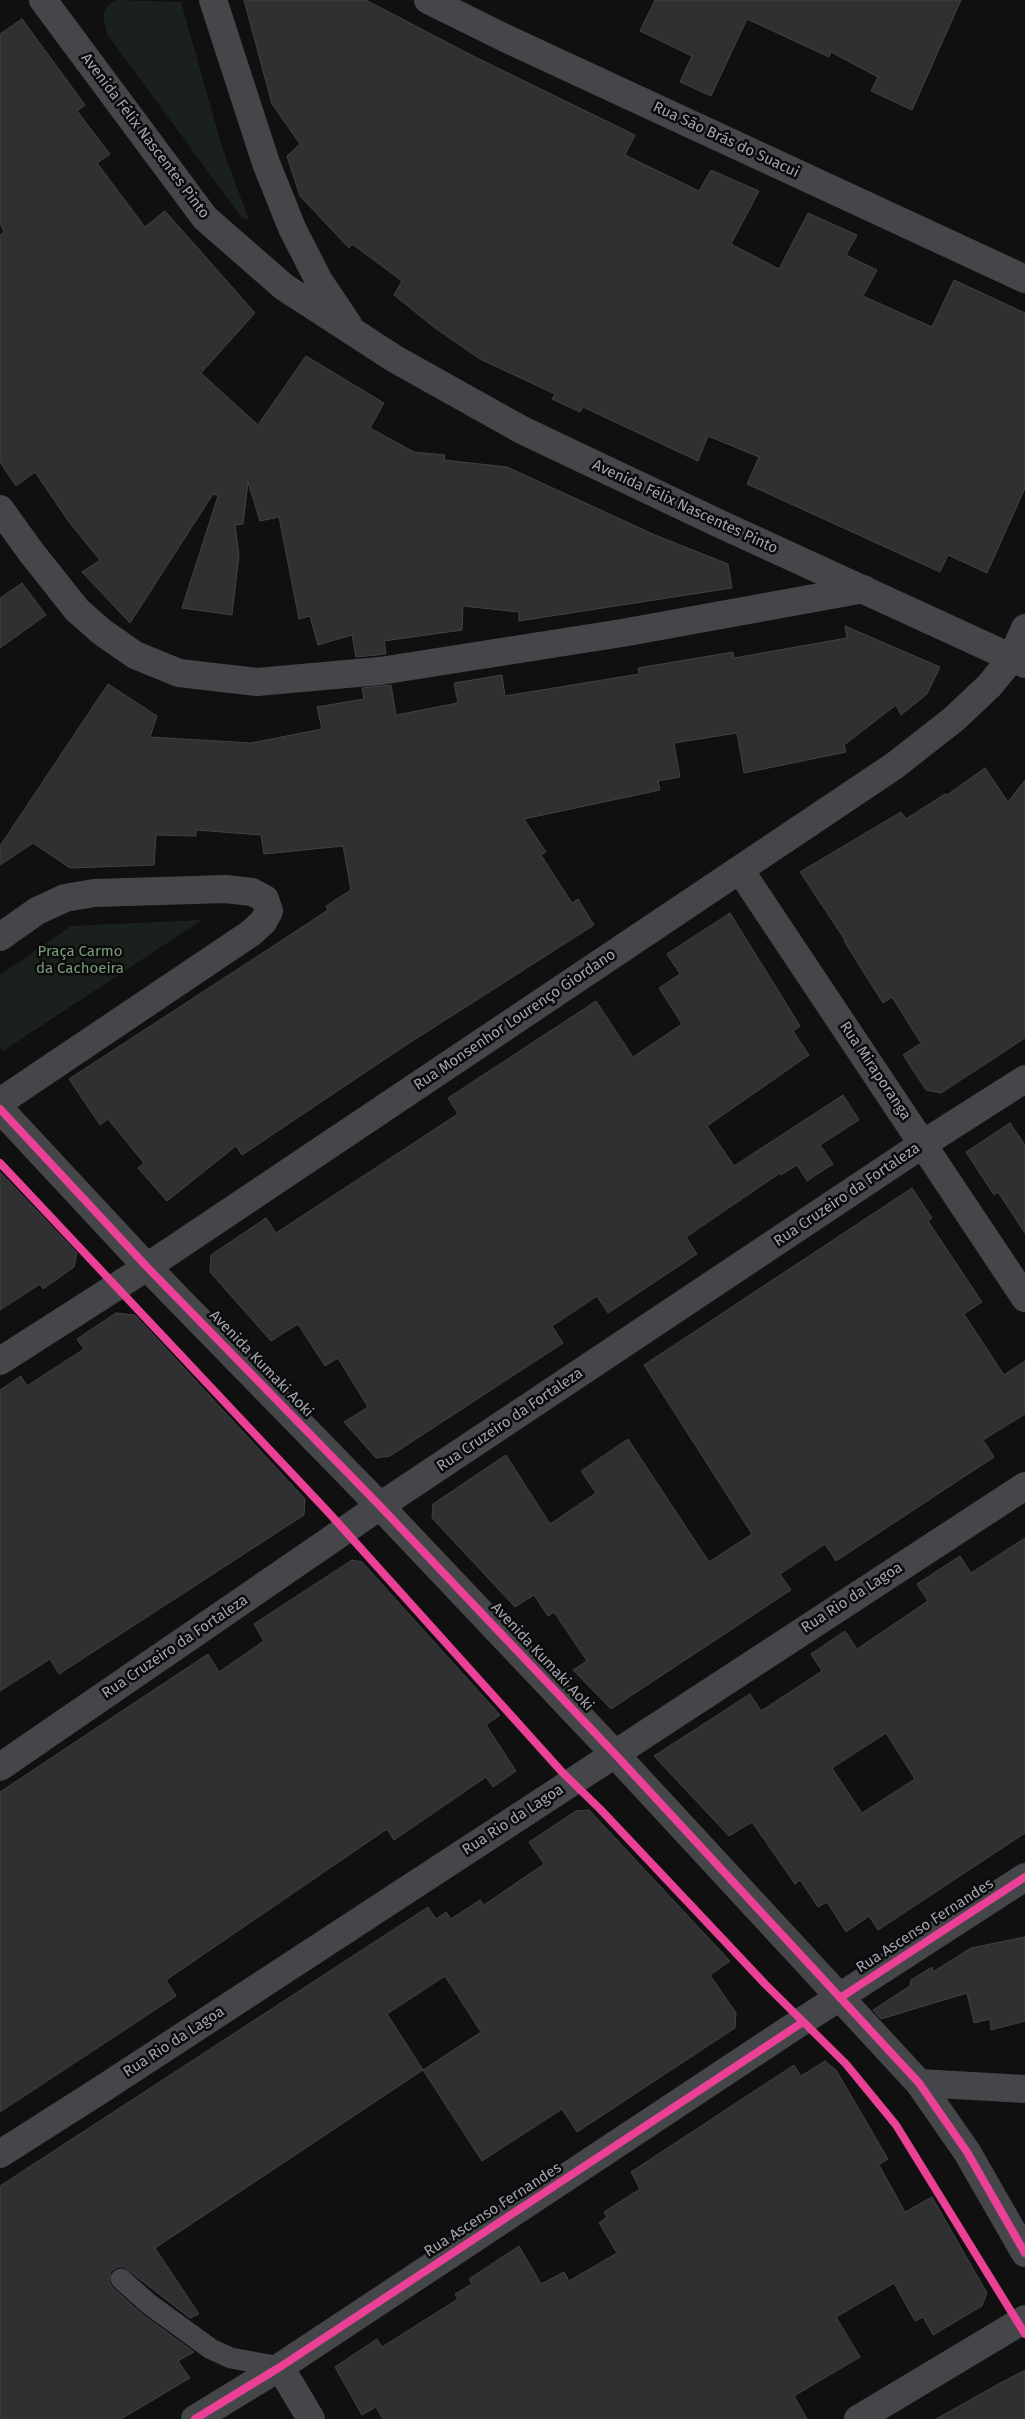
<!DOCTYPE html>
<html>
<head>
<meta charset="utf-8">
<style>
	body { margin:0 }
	canvas { display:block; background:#101010 }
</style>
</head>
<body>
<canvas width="1025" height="2419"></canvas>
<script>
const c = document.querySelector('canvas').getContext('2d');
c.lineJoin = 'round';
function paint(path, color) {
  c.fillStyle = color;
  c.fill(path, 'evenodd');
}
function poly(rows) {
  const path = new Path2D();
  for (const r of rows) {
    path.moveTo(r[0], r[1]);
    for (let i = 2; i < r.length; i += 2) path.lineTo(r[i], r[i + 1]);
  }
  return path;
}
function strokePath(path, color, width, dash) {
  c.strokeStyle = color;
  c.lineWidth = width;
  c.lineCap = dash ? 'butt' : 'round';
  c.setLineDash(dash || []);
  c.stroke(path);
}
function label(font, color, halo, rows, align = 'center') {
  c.font = font + ' "Fira Sans",sans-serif';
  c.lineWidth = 5;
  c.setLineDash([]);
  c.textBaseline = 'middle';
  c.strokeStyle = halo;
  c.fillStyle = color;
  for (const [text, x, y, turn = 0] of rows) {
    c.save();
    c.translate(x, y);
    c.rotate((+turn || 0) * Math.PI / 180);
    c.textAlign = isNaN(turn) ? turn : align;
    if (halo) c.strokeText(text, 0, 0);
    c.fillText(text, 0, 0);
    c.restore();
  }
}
paint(poly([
	[116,0,181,2,222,147,249,220,242,218,107,34,103,15,108,5],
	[202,920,3,1051,0,1047,0,975,71,926]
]), '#1a201b');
const building = poly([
	[244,0,366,0,473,56,635,135,625,155,699,191,711,170,759,191,731,244,779,269,808,213,857,235,846,255,877,270,863,296,932,327,954,280,1025,313,1025,488,987,573,948,555,940,572,747,484,759,457,708,436,698,461,583,407,580,412,552,399,555,394,480,359,435,328,394,295,402,281,352,244,349,248,300,196,287,156,300,144,272,104,244,0],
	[655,0,961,0,912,110,871,91,878,77,831,52,829,57,747,19,711,96,680,82,692,56,640,31,655,0],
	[22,19,85,105,77,111,110,154,97,163,145,227,165,211,255,313,201,373,258,425,306,356,384,403,370,428,414,452,445,455,444,460,507,467,655,535,728,564,732,588,519,621,519,612,463,606,462,630,384,641,386,654,356,657,352,635,318,645,310,616,299,619,279,517,260,521,248,482,243,524,235,525,239,555,232,615,182,608,218,496,213,494,130,623,82,572,100,560,69,522,35,472,16,486,0,462,0,235,4,232,0,223,0,34,22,19],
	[22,583,46,615,0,648,0,598,22,583],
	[845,626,940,667,927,694,901,715,896,705,844,745,846,752,744,773,737,733,674,743,680,777,658,781,660,790,524,819,546,852,541,855,572,903,578,899,594,925,403,1047,242,1155,236,1146,167,1201,138,1168,144,1163,108,1119,100,1125,69,1079,284,939,328,910,326,906,351,890,343,846,264,854,261,835,196,830,196,836,156,835,154,865,70,868,33,843,0,865,0,846,108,684,157,716,150,737,251,743,322,729,317,707,364,699,362,688,391,685,396,715,458,703,454,683,502,675,505,696,639,674,638,668,733,652,734,658,847,638,845,626],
	[985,768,1008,802,1025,780,1025,1038,941,1093,926,1090,903,1055,921,1043,892,997,883,1003,844,941,845,940,800,872,901,812,906,819,945,794,947,795,985,768],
	[730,913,800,1026,793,1031,809,1055,707,1126,734,1166,843,1095,859,1120,820,1145,833,1164,807,1181,797,1165,781,1175,780,1173,686,1237,697,1254,608,1313,597,1296,552,1326,563,1343,390,1456,376,1458,344,1422,368,1407,338,1358,325,1366,298,1324,271,1341,210,1272,211,1255,266,1218,276,1233,458,1114,448,1098,596,1001,633,1057,682,1024,659,988,680,974,667,954,730,913],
	[1010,1123,1025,1145,1025,1233,998,1192,994,1195,966,1152,1010,1123],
	[0,1172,77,1253,74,1267,43,1289,40,1284,0,1310,0,1172],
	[912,1188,932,1218,928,1221,982,1302,964,1314,1004,1375,1025,1361,1025,1414,983,1440,994,1457,836,1561,825,1544,780,1574,791,1590,611,1709,573,1670,587,1661,554,1612,548,1616,534,1595,515,1607,432,1518,433,1504,506,1455,550,1524,596,1493,581,1471,628,1439,709,1562,752,1534,644,1365,912,1188],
	[116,1313,135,1315,305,1499,304,1515,59,1674,50,1659,0,1691,0,1390,21,1376,27,1386,84,1349,77,1339,116,1313],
	[1025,1538,1025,1833,878,1930,869,1916,846,1932,827,1902,818,1907,800,1880,795,1884,752,1822,729,1836,654,1756,750,1694,761,1711,822,1671,811,1654,845,1631,857,1649,928,1601,917,1584,960,1556,971,1573,1025,1538],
	[886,1733,915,1779,862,1813,832,1768,886,1733],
	[352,1560,362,1562,500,1715,486,1725,516,1771,493,1787,486,1777,394,1840,387,1829,166,1980,176,1996,0,2112,0,1792,208,1654,219,1672,264,1641,254,1624,352,1560],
	[589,1810,730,1961,710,1975,736,2013,735,2028,577,2132,562,2109,482,2161,423,2070,155,2248,199,2314,190,2318,124,2267,117,2267,111,2271,109,2282,113,2288,142,2314,194,2352,178,2361,190,2378,121,2419,0,2419,0,2186,428,1907,436,1919,446,1912,451,1919,480,1900,484,1905,544,1864,529,1842,576,1811,589,1810],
	[445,1976,481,2032,423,2070,387,2014,445,1976],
	[1025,1937,1025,2021,991,2030,990,2019,974,2023,967,1993,881,2019,873,2010,910,1986,911,1980,932,1967,933,1972,971,1948,1025,1937],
	[825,2061,836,2070,888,2159,879,2165,905,2212,932,2197,987,2293,982,2306,933,2335,923,2317,915,2321,894,2283,836,2317,860,2357,794,2396,807,2419,383,2419,376,2407,362,2415,335,2367,377,2339,382,2347,458,2299,455,2294,472,2284,469,2279,519,2246,541,2284,564,2272,569,2281,617,2253,599,2223,607,2217,604,2212,640,2189,631,2172,794,2065,801,2076,825,2061],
	[1025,2370,1025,2419,936,2419,995,2386,1025,2370]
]);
paint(building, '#303033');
strokePath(building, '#3f4144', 1);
strokePath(poly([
	[121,2279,149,2304,211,2349,231,2358,280,2367]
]), '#454649', 21);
strokePath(poly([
	[43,0,205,218,284,287,395,359,522,430,718,523,1025,664],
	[213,0,266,163,292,228,319,281,348,324],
	[428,0,507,39,1025,279],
	[0,509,31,552,77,610,102,632,135,655,179,673,257,682,380,671,622,633,864,589],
	[740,870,1025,1298],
	[0,937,37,911,65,898,94,893,226,889,252,892,265,899,269,911,263,922,251,933,0,1102],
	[0,1109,147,1267,380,1506,614,1753,919,2083,967,2152,1025,2253],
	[0,1361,147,1267,894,766,954,719,989,686,1012,658,1025,628],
	[0,1767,380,1506,923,1144,1025,1079],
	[919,2083,1025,2089],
	[0,2154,96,2093,1025,1486],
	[280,2367,311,2419],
	[195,2419,280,2367,787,2031,1025,1877],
	[858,2419,1025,2319]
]), '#454649', 28);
strokePath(poly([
	[0,1109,147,1267,380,1506,614,1753,919,2083,967,2152,1025,2253],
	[0,1163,329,1513,562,1772,601,1810,766,1985,846,2064,896,2125,1025,2334],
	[840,1998,1025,1877],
	[195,2419,280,2367,803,2022]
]), '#ea4096', 8);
label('15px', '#a1a6b1', '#0b0b0c', [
	["Avenida Félix Nascentes Pinto",145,136,53],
	["Rua São Brás do Suacui",726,140,25],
	["Avenida Félix Nascentes Pinto",685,507,25],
	["Rua Monsenhor Lourenço Giordano",515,1020,-34],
	["Rua Miraporanga",875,1071,56],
	["Rua Cruzeiro da Fortaleza",847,1195,-34],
	["Avenida Kumaki Aoki",261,1364,46],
	["Rua Cruzeiro da Fortaleza",510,1420,-34],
	["Rua Rio da Lagoa",852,1598,-33],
	["Rua Cruzeiro da Fortaleza",175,1647,-34],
	["Avenida Kumaki Aoki",542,1657,47],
	["Rua Rio da Lagoa",513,1820,-33],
	["Rua Ascenso Fernandes",925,1926,-33],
	["Rua Rio da Lagoa",174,2042,-33],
	["Rua Ascenso Fernandes",493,2210,-33]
]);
label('15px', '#789c7a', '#0b0b0c', [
	["Praça Carmo",80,952],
	["da Cachoeira",80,969]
]);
</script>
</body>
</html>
